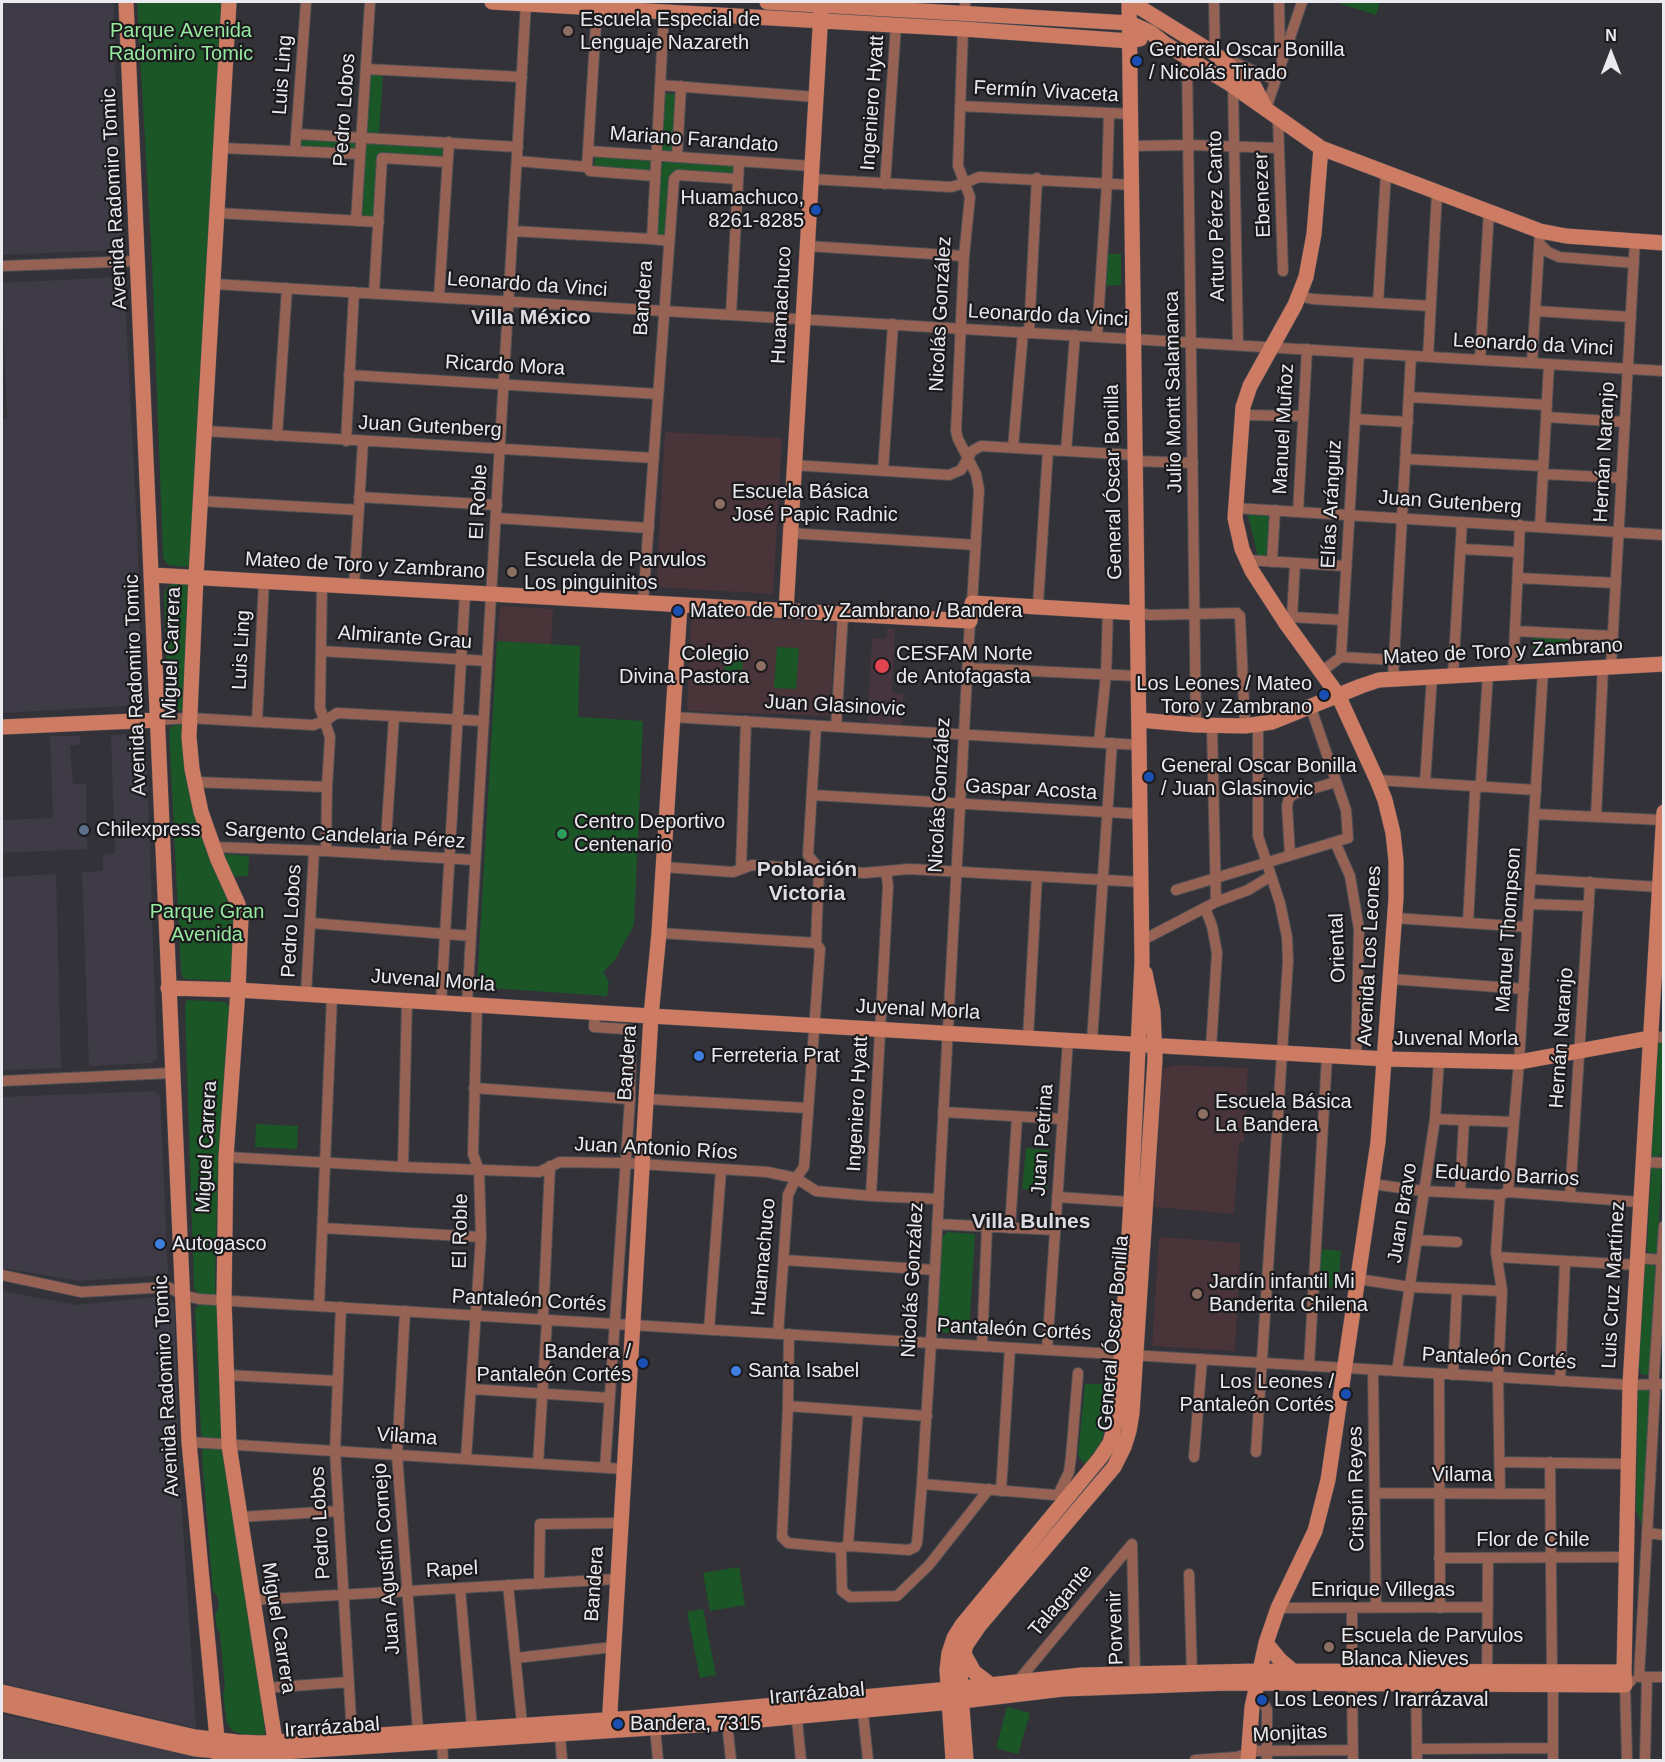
<!DOCTYPE html>
<html>
<head>
<meta charset="utf-8">
<style>
	body { margin:0 }
	#map { position:relative; width:1665px; height:1762px; overflow:hidden; background:#333238; font-family:Arial,sans-serif }
	canvas { display:block }
	.frame { position:absolute; inset:0; border:3px solid #ebeaee; pointer-events:none }
	.north { position:absolute; left:1581px; top:24px; width:60px; height:60px; -webkit-text-stroke:4px #1b1a1d; paint-order:stroke; rotate:0deg; font-size:16px; font-weight:700; line-height:24px; text-align:center; color:#ebeaee }
	.north::after { content:''; display:block; margin:auto; width:21px; height:27px; background:#ebeaee; clip-path:polygon(50% 0,100% 100%,50% 72%,0 100%) }
</style>
</head>
<body>
<div id="map">
<canvas width="1665" height="1762"></canvas>
<div class="frame"></div>
<div class="north">N</div>
</div>
<script>
const c = document.querySelector('canvas').getContext('2d');
c.lineJoin = 'round';
function paint(path, color) {
  c.fillStyle = color;
  c.fill(path, 'evenodd');
}
function poly(rows) {
  const path = new Path2D();
  for (const r of rows) {
    path.moveTo(r[0], r[1]);
    for (let i = 2; i < r.length; i += 2) path.lineTo(r[i], r[i + 1]);
  }
  return path;
}
function strokePath(path, color, width, dash) {
  c.strokeStyle = color;
  c.lineWidth = width;
  c.lineCap = dash ? 'butt' : 'round';
  c.setLineDash(dash || []);
  c.stroke(path);
}
function label(font, color, halo, rows, align = 'center') {
  c.font = font + ' Arial,sans-serif';
  c.lineWidth = 4.5;
  c.setLineDash([]);
  c.textBaseline = 'middle';
  c.strokeStyle = halo;
  c.fillStyle = color;
  for (const [text, x, y, turn = 0] of rows) {
    c.save();
    c.translate(x, y);
    c.rotate((+turn || 0) * Math.PI / 180);
    c.textAlign = isNaN(turn) ? turn : align;
    if (halo) c.strokeText(text, 0, 0);
    c.fillText(text, 0, 0);
    c.restore();
  }
}
paint(poly([
	[2,2,114,2,115,63,123,245,119,250,2,255],
	[119,277,124,280,137,528,142,705,2,713,2,419,7,419,2,283],
	[142,734,146,738,157,1058,152,1063,89,1066,82,872,103,871,103,854,115,853,111,735],
	[50,736,80,736,80,744,70,746,73,784,86,784,87,849,2,853,2,820,53,818],
	[56,874,61,1068,2,1070,2,877],
	[154,1091,160,1096,168,1275,78,1281,2,1268,2,1097],
	[2,1291,77,1305,165,1296,174,1303,180,1481,196,1728,2,1683],
	[2,1714,203,1758,203,1760,2,1760]
]), '#3e3b46');
paint(poly([
	[665,432,782,438,773,594,656,587],
	[500,606,553,609,551,644,497,641],
	[698,615,835,623,830,716,690,711,687,709,691,621],
	[1175,1065,1248,1068,1244,1142,1239,1142,1234,1214,1154,1207,1162,1069],
	[1159,1237,1241,1243,1235,1351,1152,1346]
]), '#483439');
paint(poly([
	[888,628,895,629,892,693,903,694,902,727,867,725,872,639,886,638]
]), '#46353f');
paint(poly([
	[137,2,225,2,190,566,184,567,169,565,164,560,163,554,152,261],
	[1335,2,1380,2,1376,15],
	[370,74,383,75,379,135,367,135],
	[664,94,677,94,674,155,661,154],
	[301,138,356,141,356,151,300,148],
	[371,142,439,146,443,149,442,156,439,159,380,154,374,214,371,217,362,217,366,145],
	[595,157,650,161,650,171,594,167],
	[665,162,733,165,737,168,736,175,674,174,665,237,656,236,660,164],
	[1104,254,1121,254,1121,285,1104,286],
	[1250,511,1272,513,1268,551,1264,557,1258,556,1248,515],
	[172,583,184,583,189,586,184,708,181,711,171,708,168,704,164,596,167,588],
	[1533,636,1569,638,1567,655,1533,654],
	[497,641,580,646,578,717,643,721,634,925,615,960,603,972,609,982,607,996,477,987],
	[777,647,799,648,796,689,774,688],
	[725,652,743,653,742,684,724,684],
	[180,724,184,727,234,912,232,976,229,981,186,979,183,978,181,971,169,731,172,726],
	[224,854,249,856,248,876,231,877,222,857],
	[189,1000,225,1002,229,1006,218,1163,215,1285,226,1446,249,1600,265,1733,260,1737,247,1736,233,1731,227,1724,223,1694,225,1689,220,1633,217,1629,215,1615,219,1606,217,1595,213,1592,202,1457,203,1441,201,1433,195,1309,198,1306,197,1292,194,1288,185,1007,186,1001],
	[1663,1038,1661,1155,1654,1157,1651,1156,1657,1043],
	[256,1124,298,1126,297,1149,255,1147],
	[1026,1148,1050,1150,1047,1191,1022,1189],
	[1653,1165,1662,1166,1657,1253,1651,1254,1647,1250,1651,1168],
	[948,1232,975,1234,969,1334,935,1332,942,1237],
	[1320,1249,1341,1251,1338,1288,1317,1286],
	[1644,1264,1653,1264,1656,1268,1650,1374,1645,1375,1641,1374,1639,1366],
	[1085,1384,1111,1384,1105,1429,1101,1442,1085,1464,1078,1456],
	[1644,1386,1650,1390,1642,1526,1636,1510,1638,1391],
	[739,1567,745,1605,710,1611,703,1573],
	[703,1609,716,1675,700,1678,687,1612],
	[1007,1707,1030,1713,1018,1754,996,1748]
]), '#1b5626');
const street = poly([
	[965,2,965,14],
	[1214,2,1215,54,1275,80],
	[1279,2,1280,55],
	[664,12,652,239,669,241],
	[963,29,958,166,970,197,964,256,956,431,958,439,976,474,979,490,972,603],
	[1187,58,1196,725],
	[366,69,522,77],
	[660,85,816,97],
	[1233,86,1238,345],
	[960,106,1131,114],
	[1266,109,1302,2],
	[1278,118,1283,271],
	[297,134,518,147],
	[1131,146,1189,145,1279,148],
	[221,148,360,154],
	[295,151,306,2],
	[588,151,597,8],
	[677,157,681,86],
	[517,161,587,167,588,151,812,166],
	[587,167,590,171,655,176],
	[811,179,951,187,965,183,979,177,1132,185],
	[885,184,896,25],
	[218,213,379,222],
	[356,221,370,2],
	[513,231,652,239],
	[1539,243,1548,252,1559,257,1634,263],
	[807,246,964,256],
	[2,266,139,261],
	[214,284,1664,371],
	[374,293,382,158,447,162],
	[1300,296,1312,299,1431,306],
	[439,297,449,142],
	[1378,303,1386,173],
	[1535,311,1631,317],
	[731,315,739,161],
	[1029,333,1037,178],
	[1097,336,1107,183,1109,113],
	[1428,357,1437,192],
	[1480,360,1489,211],
	[1532,363,1540,231],
	[349,375,658,394],
	[1409,397,1547,405],
	[1242,415,1303,416],
	[1546,417,1625,422],
	[1355,419,1408,422],
	[205,431,654,458],
	[277,436,287,288],
	[346,441,354,292],
	[1013,448,1023,332],
	[1066,451,1075,335],
	[1406,459,1543,466],
	[1135,461,1193,463],
	[793,465,949,475,961,470,972,451,981,446,1135,455],
	[883,471,893,324],
	[1543,474,1622,478],
	[359,497,497,505],
	[200,501,359,510],
	[1235,508,1664,535],
	[1298,512,1307,349],
	[496,518,649,528],
	[1540,527,1549,364],
	[789,533,976,545],
	[1461,549,1519,552],
	[1246,560,1346,566],
	[1272,562,1275,510],
	[1518,578,1616,583],
	[322,584,320,708,330,737,327,787,326,851],
	[354,586,363,442],
	[643,603,674,179,678,175,738,179],
	[1038,605,1048,450],
	[1137,613,1150,615,1237,613,1240,616,1245,726],
	[1292,617,1295,563],
	[1285,622,1292,617,1343,620],
	[1515,631,1613,636],
	[321,651,487,661],
	[1341,657,1359,353],
	[1611,667,1635,240],
	[968,668,1138,676],
	[1322,671,1341,657,1394,660],
	[1513,672,1520,525],
	[1453,675,1462,522],
	[1393,678,1411,356],
	[672,717,1139,745],
	[158,720,189,718,313,725,325,721,337,713,484,721],
	[257,721,264,581],
	[1212,726,1216,902],
	[836,727,843,614],
	[1099,742,1106,674,1108,610],
	[1377,780,1536,790],
	[194,782,327,787],
	[1425,783,1432,676],
	[812,795,1140,814],
	[1534,814,1663,820],
	[1596,817,1603,667],
	[1335,842,1350,876,1359,929,1356,1058],
	[213,847,326,851,475,860],
	[385,855,394,717],
	[1290,855,1287,806,1289,798,1294,794,1336,782],
	[663,867,733,872,752,865,864,873,909,869,1141,882],
	[741,869,746,721],
	[1530,879,1659,887],
	[1176,890,1348,838,1346,810,1311,708],
	[1529,904,1589,906],
	[1205,908,1212,926,1217,953,1211,1048],
	[1395,918,1527,927],
	[311,923,471,936],
	[1468,923,1475,792,1481,781,1488,673],
	[659,933,816,943],
	[1141,941,1216,902,1248,890,1271,876],
	[1391,979,1524,989],
	[306,994,314,851],
	[441,1003,465,593],
	[467,1004,526,2],
	[595,1013,594,1027,625,1029,630,1030,631,1035,630,1099,605,1468],
	[1028,1038,1037,876],
	[1650,1038,1664,1037],
	[1092,1041,1112,743],
	[2,1081,172,1073],
	[474,1088,630,1099],
	[646,1099,807,1108],
	[943,1112,1063,1119],
	[1435,1119,1514,1122],
	[226,1157,403,1167,539,1172,560,1162,625,1163,767,1172,796,1178,816,1191,871,1196,938,1199],
	[1643,1162,1664,1163],
	[403,1167,407,1001],
	[1372,1184,1424,1191,1500,1195,1508,1192,1640,1202],
	[1508,1192,1519,1062,1543,671],
	[1460,1193,1464,1120],
	[871,1196,888,886,886,871],
	[1057,1197,1131,1202],
	[1570,1197,1590,882],
	[937,1224,1055,1230],
	[322,1228,481,1237],
	[1010,1228,1017,1117],
	[1417,1240,1457,1242],
	[1497,1257,1637,1265],
	[1637,1258,1664,1260],
	[784,1260,935,1270],
	[2,1275,81,1292,168,1287,183,1295,199,1299,1630,1385,1664,1384],
	[1358,1279,1410,1287,1502,1291],
	[319,1306,332,996],
	[341,1307,335,1451,352,1736],
	[405,1311,397,1455,418,1731],
	[543,1319,550,1166],
	[709,1330,721,1170],
	[778,1334,788,1195,796,1178,804,1167,820,949,816,943,819,869,808,855,816,726],
	[789,1334,788,1406,782,1537,788,1543,841,1548,848,1546,909,1550,915,1547],
	[982,1346,987,1227],
	[1047,1350,1068,1040],
	[1309,1366,1327,1056],
	[1373,1370,1376,1608],
	[1397,1371,1435,1119,1439,1060],
	[1439,1374,1440,1608],
	[227,1375,338,1381],
	[1453,1375,1457,1289],
	[1560,1381,1565,1261],
	[471,1389,610,1398],
	[788,1406,927,1416],
	[189,1442,624,1469],
	[1256,1452,1288,961,1287,937,1280,903,1258,836,1258,725],
	[1194,1457,1202,1359],
	[466,1459,481,1237,479,1170,473,1154,477,1005],
	[1500,1462,1628,1464],
	[1550,1462,1552,1672],
	[538,1463,547,1320],
	[922,1484,1067,1496],
	[1001,1491,1010,1348],
	[1375,1493,1550,1494],
	[1500,1494,1498,1377,1502,1291,1496,1252,1500,1195],
	[1058,1495,1069,1472,1071,1457,1078,1373],
	[240,1517,338,1511],
	[1647,1533,1664,1535],
	[1132,1544,1135,1675],
	[848,1546,858,1411],
	[915,1547,917,1543,922,1484,931,1343,970,621],
	[841,1548,842,1591,850,1597,897,1596,929,1565,989,1489],
	[1439,1558,1626,1557],
	[1189,1574,1192,1674],
	[539,1584,540,1524,620,1523],
	[508,1585,522,1724],
	[460,1588,472,1728],
	[252,1600,617,1579],
	[1278,1608,1488,1607],
	[1352,1608,1352,1662],
	[516,1658,613,1647],
	[1416,1677,1417,1760],
	[1639,1677,1655,1392,1654,1376,1664,1226],
	[1640,1677,1664,1677],
	[1487,1678,1488,1558],
	[1018,1681,1132,1544],
	[1352,1683,1353,1760],
	[1553,1684,1553,1760],
	[265,1688,348,1682],
	[1254,1698,1264,1703,1267,1710,1267,1760],
	[862,1704,868,1760],
	[796,1710,801,1760],
	[727,1723,731,1760],
	[655,1728,658,1760],
	[560,1735,562,1760],
	[442,1741,443,1760],
	[1417,1749,1553,1748],
	[1195,1760,1237,1757,1256,1751,1352,1750],
	[1627,1760,1625,1685,1631,1681],
	[1645,1760,1647,1677]
]);
const secondary = poly([
	[126,2,189,1442,219,1760],
	[229,2,196,577,189,737,192,769,201,812,218,860,238,904,241,917,238,990,226,1157,224,1300,229,1445,278,1760],
	[492,2,963,29,1130,41,1140,39],
	[767,2,1130,23,1150,32,1164,43,1233,86,1321,148,1540,231,1566,236,1664,243],
	[1131,2,1215,54,1254,86,1265,107],
	[152,575,970,621,972,603,1137,613],
	[786,611,821,12],
	[1139,720,1196,725,1245,726,1272,722,1361,686,1379,680,1664,664],
	[2,727,158,720],
	[168,988,238,990,651,1016,1386,1059,1519,1062,1650,1038],
	[1266,1643,1280,1660,1293,1671],
	[963,1652,974,1672,991,1685],
	[2,1692,195,1737,237,1742,260,1743,634,1718,961,1688,1082,1675,1259,1671,1624,1672],
	[2,1704,195,1749,252,1754,727,1723,962,1701,1063,1689,1227,1683,1625,1685,1624,1672,1630,1385,1664,812],
	[609,1728,651,1016,659,933,680,605],
	[953,1760,947,1670,949,1653,954,1638,962,1625,1100,1458,1110,1443,1118,1412,1131,1202,1142,961,1129,2],
	[966,1760,960,1682,962,1661,966,1645,979,1626,1114,1467,1124,1447,1129,1431,1132,1413,1155,1059,1153,1011,1145,973],
	[1248,1760,1252,1707,1266,1643,1278,1608,1315,1531,1328,1480,1378,1142,1396,898,1396,861,1393,833,1385,800,1377,780,1338,695,1285,622,1252,571,1242,549,1235,518,1243,407,1250,386,1295,305,1306,277,1314,234,1321,148]
]);
strokePath(street, '#504f55', 12);
strokePath(secondary, '#504f55', 16);
strokePath(street, '#966253', 10);
strokePath(secondary, '#cd7b63', 15);
for (const [x, y, r, color] of [
	[568,31,6,"#8d6e63"],
	[1137,61,6,"#1a4fb4"],
	[816,210,6,"#1a4fb4"],
	[720,504,6,"#8d6e63"],
	[512,572,6,"#8d6e63"],
	[678,611,6,"#1a4fb4"],
	[761,666,6,"#8d6e63"],
	[882,666,8,"#e0444e"],
	[1324,695,6,"#1a4fb4"],
	[1149,777,6,"#1a4fb4"],
	[84,830,6,"#5c6f8a"],
	[562,834,6,"#2e9e5b"],
	[699,1056,6,"#3f7fe0"],
	[1203,1114,6,"#8d6e63"],
	[160,1244,6,"#3f7fe0"],
	[1197,1294,6,"#8d6e63"],
	[643,1363,6,"#1a4fb4"],
	[736,1371,6,"#3f7fe0"],
	[1346,1394,6,"#1a4fb4"],
	[1329,1647,6,"#8d6e63"],
	[1262,1700,6,"#1a4fb4"],
	[618,1724,6,"#1a4fb4"]
]) {
  const dot = new Path2D();
  dot.arc(x, y, r, 0, 2 * Math.PI);
  c.fillStyle = color;
  c.fill(dot);
  strokePath(dot, '#1b1a1d', 2);
}
label('20px', '#ebeaee', '#1b1a1d', [
	["Escuela Especial de",580,20],
	["Lenguaje Nazareth",580,43],
	["General Oscar Bonilla",1149,50],
	["/ Nicolás Tirado",1149,73],
	["Huamachuco,",804,198,"right"],
	["8261-8285",804,221,"right"],
	["Escuela Básica",732,492],
	["José Papic Radnic",732,515],
	["Escuela de Parvulos",524,560],
	["Los pinguinitos",524,583],
	["Mateo de Toro y Zambrano / Bandera",690,611],
	["Colegio",749,654,"right"],
	["Divina Pastora",749,677,"right"],
	["CESFAM Norte",896,654],
	["de Antofagasta",896,677],
	["Los Leones / Mateo",1312,684,"right"],
	["Toro y Zambrano",1312,707,"right"],
	["General Oscar Bonilla",1161,766],
	["/ Juan Glasinovic",1161,789],
	["Centro Deportivo",574,822],
	["Centenario",574,845],
	["Chilexpress",96,830],
	["Ferreteria Prat",711,1056],
	["Escuela Básica",1215,1102],
	["La Bandera",1215,1125],
	["Autogasco",172,1244],
	["Jardín infantil Mi",1209,1282],
	["Banderita Chilena",1209,1305],
	["Bandera /",631,1352,"right"],
	["Pantaleón Cortés",631,1375,"right"],
	["Santa Isabel",748,1371],
	["Los Leones /",1334,1382,"right"],
	["Pantaleón Cortés",1334,1405,"right"],
	["Escuela de Parvulos",1341,1636],
	["Blanca Nieves",1341,1659],
	["Los Leones / Irarrázaval",1274,1700],
	["Bandera, 7315",630,1724]
], 'left');
label('20px', '#96e99f', '#1b1a1d', [
	["Parque Avenida",181,31],
	["Radomiro Tomic",181,54],
	["Parque Gran",207,912],
	["Avenida",207,935]
]);
label('20px', '#ebeaee', '#1b1a1d', [
	["Luis Ling",283,75,-86],
	["Fermín Vivaceta",1046,92,3],
	["Ingeniero Hyatt",873,103,-86],
	["Pedro Lobos",345,110,-86],
	["Mariano Farandato",694,140,4],
	["Ebenezer",1263,195,-92],
	["Avenida Radomiro Tomic",115,199,-93],
	["Arturo Pérez Canto",1217,216,-91],
	["Leonardo da Vinci",527,285,4],
	["Bandera",644,298,-86],
	["Huamachuco",782,305,-87],
	["Nicolás González",941,314,-87],
	["Leonardo da Vinci",1048,316,3],
	["Leonardo da Vinci",1533,345,3],
	["Ricardo Mora",505,366,3],
	["Julio Montt Salamanca",1174,392,-91],
	["Juan Gutenberg",430,427,3],
	["Manuel Muñoz",1284,429,-87],
	["Hernán Naranjo",1605,452,-87],
	["General Óscar Bonilla",1114,482,-91],
	["El Roble",479,502,-87],
	["Juan Gutenberg",1450,503,4],
	["Elías Aránguiz",1332,504,-87],
	["Mateo de Toro y Zambrano",365,566,3],
	["Almirante Grau",405,638,4],
	["Luis Ling",242,650,-87],
	["Mateo de Toro y Zambrano",1503,652,-3],
	["Miguel Carrera",172,653,-88],
	["Avenida Radomiro Tomic",136,685,-92],
	["Juan Glasinovic",835,706,3],
	["Gaspar Acosta",1031,790,3],
	["Nicolás González",940,795,-87],
	["Sargento Candelaria Pérez",345,836,3],
	["Pedro Lobos",292,921,-87],
	["Manuel Thompson",1509,930,-86],
	["Oriental",1338,948,-92],
	["Avenida Los Leones",1370,956,-87],
	["Juvenal Morla",433,981,4],
	["Juvenal Morla",918,1010,3],
	["Hernán Naranjo",1562,1038,-86],
	["Juvenal Morla",1456,1039],
	["Bandera",628,1063,-86],
	["Ingeniero Hyatt",858,1104,-87],
	["Juan Petrina",1043,1140,-86],
	["Miguel Carrera",207,1147,-87],
	["Juan Antonio Ríos",656,1149,3],
	["Eduardo Barrios",1507,1176,3],
	["Juan Bravo",1403,1213,-81],
	["El Roble",461,1231,-89],
	["Huamachuco",764,1257,-85],
	["Nicolás González",913,1280,-87],
	["Luis Cruz Martínez",1614,1285,-87],
	["Pantaleón Cortés",529,1301,3],
	["Pantaleón Cortés",1014,1330,3],
	["General Óscar Bonilla",1114,1333,-85],
	["Pantaleón Cortés",1499,1359,3],
	["Avenida Radomiro Tomic",167,1386,-93],
	["Vilama",407,1437,4],
	["Vilama",1462,1475],
	["Crispín Reyes",1357,1489,-91],
	["Pedro Lobos",321,1523,-93],
	["Flor de Chile",1533,1540],
	["Juan Agustín Cornejo",387,1559,-94],
	["Rapel",452,1570,-3],
	["Bandera",595,1584,-86],
	["Enrique Villegas",1383,1590],
	["Talagante",1061,1601,-50],
	["Miguel Carrera",278,1628,81],
	["Porvenir",1116,1628,-92],
	["Irarrázabal",817,1694,-5],
	["Irarrázabal",332,1728,-4],
	["Monjitas",1290,1734,-3]
]);
label('bold 21px', '#dddbe2', '#1b1a1d', [
	["Villa México",531,318],
	["Población",807,870],
	["Victoria",807,894],
	["Villa Bulnes",1031,1222]
]);
</script>
</body>
</html>
